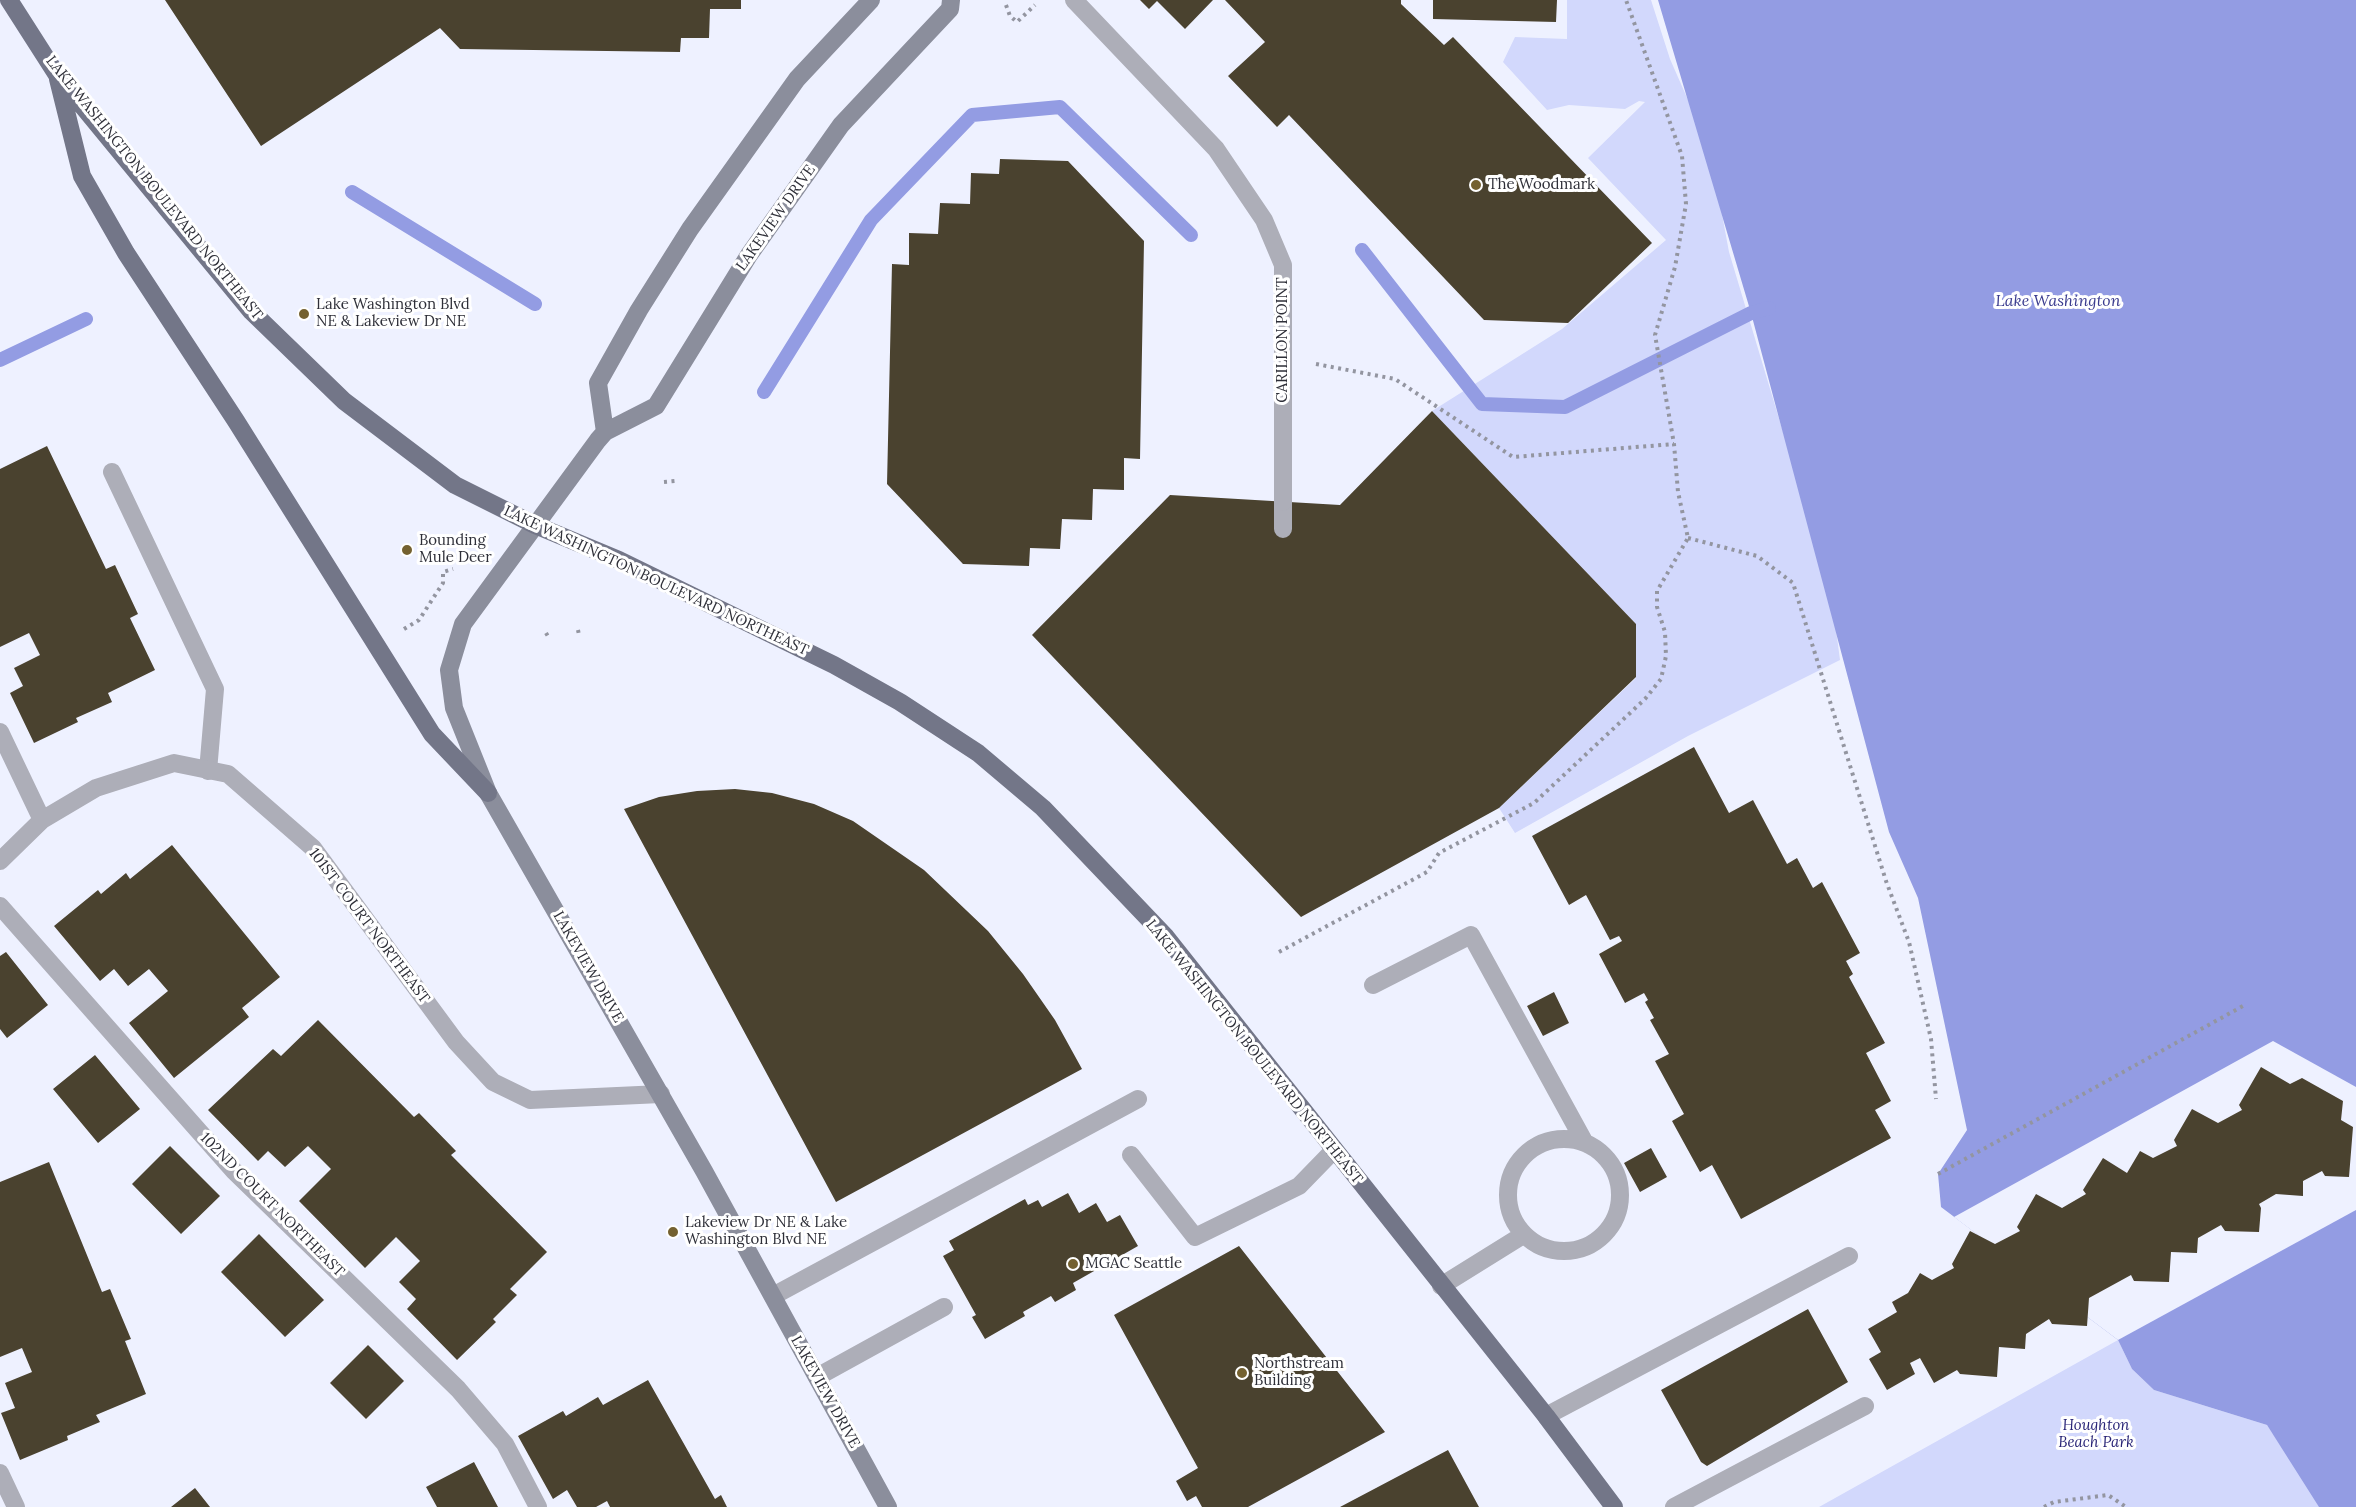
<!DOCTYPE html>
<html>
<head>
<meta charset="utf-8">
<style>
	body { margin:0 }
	canvas { display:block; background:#eef1ff }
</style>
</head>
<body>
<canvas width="2356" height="1507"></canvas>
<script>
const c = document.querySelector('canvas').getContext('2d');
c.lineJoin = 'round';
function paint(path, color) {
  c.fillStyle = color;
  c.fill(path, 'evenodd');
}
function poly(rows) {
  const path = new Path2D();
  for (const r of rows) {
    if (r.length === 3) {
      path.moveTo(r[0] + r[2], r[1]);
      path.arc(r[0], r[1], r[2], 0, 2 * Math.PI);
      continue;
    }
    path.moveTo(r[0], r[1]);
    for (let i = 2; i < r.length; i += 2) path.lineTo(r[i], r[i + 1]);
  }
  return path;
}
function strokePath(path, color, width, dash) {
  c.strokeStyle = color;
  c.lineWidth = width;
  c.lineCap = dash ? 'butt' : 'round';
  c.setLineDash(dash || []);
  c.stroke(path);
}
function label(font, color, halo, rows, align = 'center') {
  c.font = font + ' Lora,serif';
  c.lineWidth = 6;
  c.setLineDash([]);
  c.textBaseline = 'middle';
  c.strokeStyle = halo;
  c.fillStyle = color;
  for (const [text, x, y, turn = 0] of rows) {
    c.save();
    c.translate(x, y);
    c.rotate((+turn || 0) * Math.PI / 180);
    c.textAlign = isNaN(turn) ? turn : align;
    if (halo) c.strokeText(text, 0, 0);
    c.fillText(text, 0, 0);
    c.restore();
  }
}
paint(poly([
	[1567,0,1651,0,1670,59,1710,150,1729,252,1831,592,1840,660,1688,736,1515,833,1499,808,1636,678,1636,624,1432,411,1562,329,1666,240,1588,158,1645,102,1639,101,1625,109,1569,105,1547,110,1503,62,1515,37,1567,39],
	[2118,1340,2132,1369,2154,1390,2267,1425,2323,1507,1819,1507]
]), '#d2d8fc');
paint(poly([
	[1658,0,2356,0,2356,1507,2319,1507,2267,1425,2154,1390,2132,1369,2118,1340,1941,1207,1938,1174,1967,1130,1918,898,1889,832,1751,313]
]), '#939ce3');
paint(poly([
	[2273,1041,2356,1087,2356,1210,2118,1340,1954,1217]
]), '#eef1ff');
strokePath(poly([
	[352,192,535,304],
	[1362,250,1482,404,1565,407,1751,313,1769,308],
	[0,360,86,319],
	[764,392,871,220,972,115,1060,107,1191,235]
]), '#939ce3', 14);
paint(poly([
	[165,0,741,0,741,9,710,9,709,38,681,38,680,52,460,49,440,28,261,146],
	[1140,0,1213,0,1185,29,1157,1,1149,9],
	[1225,0,1401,0,1401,4,1444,45,1453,37,1652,243,1568,323,1484,320,1289,115,1277,127,1228,76,1265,42],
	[1433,0,1557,0,1556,22,1433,19],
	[1000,159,1068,161,1144,241,1140,459,1124,458,1124,490,1093,489,1092,520,1062,519,1060,549,1030,548,1029,566,963,564,887,484,892,264,909,265,909,233,938,234,940,203,970,204,971,173,999,174],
	[1432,411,1636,624,1636,677,1499,808,1301,917,1032,635,1170,495,1340,505],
	[47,446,106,569,115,565,138,614,130,618,155,670,108,693,112,702,76,718,78,722,34,743,10,693,23,686,14,668,40,655,29,633,0,647,0,469],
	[1694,747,1729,813,1753,800,1787,864,1797,858,1813,888,1822,882,1860,953,1846,961,1853,974,1849,977,1885,1043,1866,1053,1891,1101,1875,1110,1891,1138,1741,1219,1712,1165,1700,1172,1672,1121,1684,1114,1655,1061,1669,1054,1650,1020,1654,1018,1645,1002,1648,1000,1644,993,1625,1003,1599,954,1622,941,1619,936,1610,940,1586,895,1569,905,1532,836],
	[735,789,772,793,814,804,853,821,924,870,988,931,1023,974,1055,1020,1082,1069,836,1202,624,809,659,797,697,791],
	[172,845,280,977,242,1008,249,1017,174,1078,129,1023,168,991,149,969,128,986,114,969,100,981,54,926,98,890,101,894,126,873,130,879],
	[6,952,48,1005,7,1038,0,1029,0,956],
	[1554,992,1569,1023,1543,1036,1527,1006],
	[318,1020,414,1117,419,1113,456,1151,451,1155,547,1252,510,1289,517,1295,493,1319,496,1322,457,1360,407,1309,416,1299,399,1282,420,1261,396,1237,365,1268,299,1201,331,1169,308,1146,285,1167,268,1151,258,1161,208,1110,273,1049,281,1056],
	[95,1055,140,1109,98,1143,53,1089],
	[2261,1067,2290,1084,2302,1078,2343,1101,2341,1120,2353,1127,2349,1177,2325,1176,2322,1171,2303,1181,2303,1196,2276,1194,2259,1204,2261,1208,2259,1232,2225,1231,2221,1225,2198,1238,2197,1253,2171,1252,2169,1282,2134,1281,2131,1275,2089,1298,2087,1326,2052,1324,2049,1319,2026,1334,2025,1349,1999,1347,1997,1377,1960,1374,1957,1370,1934,1383,1920,1358,1910,1363,1915,1374,1887,1390,1869,1359,1881,1352,1868,1329,1897,1312,1892,1302,1908,1293,1920,1273,1932,1280,1954,1268,1952,1264,1970,1231,1995,1244,2020,1231,2017,1227,2036,1194,2062,1208,2086,1194,2083,1190,2103,1158,2127,1173,2140,1151,2153,1158,2177,1146,2174,1140,2192,1109,2218,1123,2242,1110,2239,1105],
	[170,1146,220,1196,181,1234,132,1184],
	[1651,1148,1667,1177,1640,1192,1624,1163],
	[49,1162,102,1292,110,1289,131,1339,125,1341,146,1394,96,1415,100,1422,67,1436,68,1440,20,1460,1,1413,15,1408,5,1383,32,1372,22,1348,0,1357,0,1182],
	[1068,1193,1079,1213,1096,1203,1107,1222,1120,1215,1138,1246,1073,1283,1076,1290,1055,1302,1051,1296,1023,1312,1025,1316,985,1339,972,1317,976,1315,943,1256,954,1250,949,1241,1025,1199,1028,1205,1038,1200,1042,1207],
	[259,1234,324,1300,285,1337,221,1272],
	[1239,1246,1385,1432,1248,1507,1202,1507,1196,1496,1187,1501,1176,1481,1198,1468,1114,1315],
	[1808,1309,1848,1382,1707,1466,1701,1462,1661,1390],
	[368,1345,404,1381,366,1419,330,1383],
	[648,1380,715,1499,721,1495,727,1507,610,1507,607,1501,596,1507,577,1507,567,1490,553,1499,518,1436,563,1411,566,1416,598,1397,603,1405],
	[1448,1450,1479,1507,1340,1507],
	[474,1462,498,1507,437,1507,426,1487],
	[195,1488,210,1507,171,1507]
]), '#4a422f');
strokePath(poly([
	[1006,5,1010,16,1017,22,1035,5],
	[1316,364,1395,379,1513,457,1674,444],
	[664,482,675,481],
	[1688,538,1757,556,1793,583,1886,881,1909,942,1931,1039,1936,1099],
	[404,629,419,620,443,583,443,572,453,569],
	[578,630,579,635],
	[546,633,549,638],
	[1279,952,1427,872,1439,853,1534,803,1645,699,1661,679,1666,656,1665,632,1657,607,1657,591,1688,538,1678,492,1674,444,1655,335,1675,267,1686,204,1682,156,1626,0],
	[1938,1174,2243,1006],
	[2044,1507,2054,1502,2108,1495,2126,1507]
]), '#9395a0', 4, [3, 4.5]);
strokePath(poly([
	[112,472,215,689,208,771],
	[1283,502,1283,529],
	[1373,985,1471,935,1585,1143],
	[1564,1195,56],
	[1131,1155,1195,1237,1299,1186,1334,1150],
	[1441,1286,1523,1235],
	[773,1296,1138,1099],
	[817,1377,944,1307],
	[1546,1416,1849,1256],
	[1674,1507,1865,1406]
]), '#adaeb8', 18);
strokePath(poly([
	[1074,0,1216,149,1264,220,1283,265,1283,502],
	[0,732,42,820],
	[0,861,42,820,96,788,174,763,228,774,313,848,456,1042,493,1082,530,1100,661,1094],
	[0,906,234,1171,458,1389,505,1444,538,1507],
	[0,1473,16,1507]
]), '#adaeb8', 18);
strokePath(poly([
	[605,432,598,383,639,310,690,229,797,79,871,0],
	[888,1507,704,1171,488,793,454,708,449,670,463,624,598,440,605,432,656,406,749,255,841,125,950,9,951,0]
]), '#8b8e9c', 18);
strokePath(poly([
	[9,0,57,75,251,311,344,401,455,485,535,525,619,560,834,665,900,702,978,753,1043,808,1166,937,1546,1416,1614,1507],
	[58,79,82,176,126,253,236,421,432,734,488,793]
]), '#737688', 18);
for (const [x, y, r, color] of [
	[1476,185,6,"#746130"],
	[304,314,6,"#746130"],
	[407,550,6,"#746130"],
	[673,1232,6,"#746130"],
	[1073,1264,6,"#746130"],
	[1242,1373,6,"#746130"]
]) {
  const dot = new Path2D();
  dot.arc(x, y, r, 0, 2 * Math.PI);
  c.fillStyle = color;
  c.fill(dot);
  strokePath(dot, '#fff', 2);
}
label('15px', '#2e2f38', '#fff', [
	["The Woodmark",1488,185],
	["Lake Washington Blvd",316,305],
	["NE & Lakeview Dr NE",316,322],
	["Bounding",419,541],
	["Mule Deer",419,558],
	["Lakeview Dr NE & Lake",685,1223],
	["Washington Blvd NE",685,1240],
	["MGAC Seattle",1085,1264],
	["Northstream",1254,1364],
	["Building",1254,1381]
], 'left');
label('15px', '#2e2f38', '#fff', [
	["LAKE WASHINGTON BOULEVARD NORTHEAST",154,188,51],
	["LAKEVIEW DRIVE",776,218,-55],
	["CARILLON POINT",1283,340,-90],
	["LAKE WASHINGTON BOULEVARD NORTHEAST",656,581,25],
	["101ST COURT NORTHEAST",369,926,53],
	["LAKEVIEW DRIVE",588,967,60],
	["LAKE WASHINGTON BOULEVARD NORTHEAST",1254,1052,51],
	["102ND COURT NORTHEAST",272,1205,45],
	["LAKEVIEW DRIVE",825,1392,61]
]);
label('italic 15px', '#292577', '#fff', [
	["Houghton",2096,1426],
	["Beach Park",2096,1443]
]);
label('italic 16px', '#3b3c8f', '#fff', [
	["Lake Washington",2058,301]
]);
</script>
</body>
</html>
